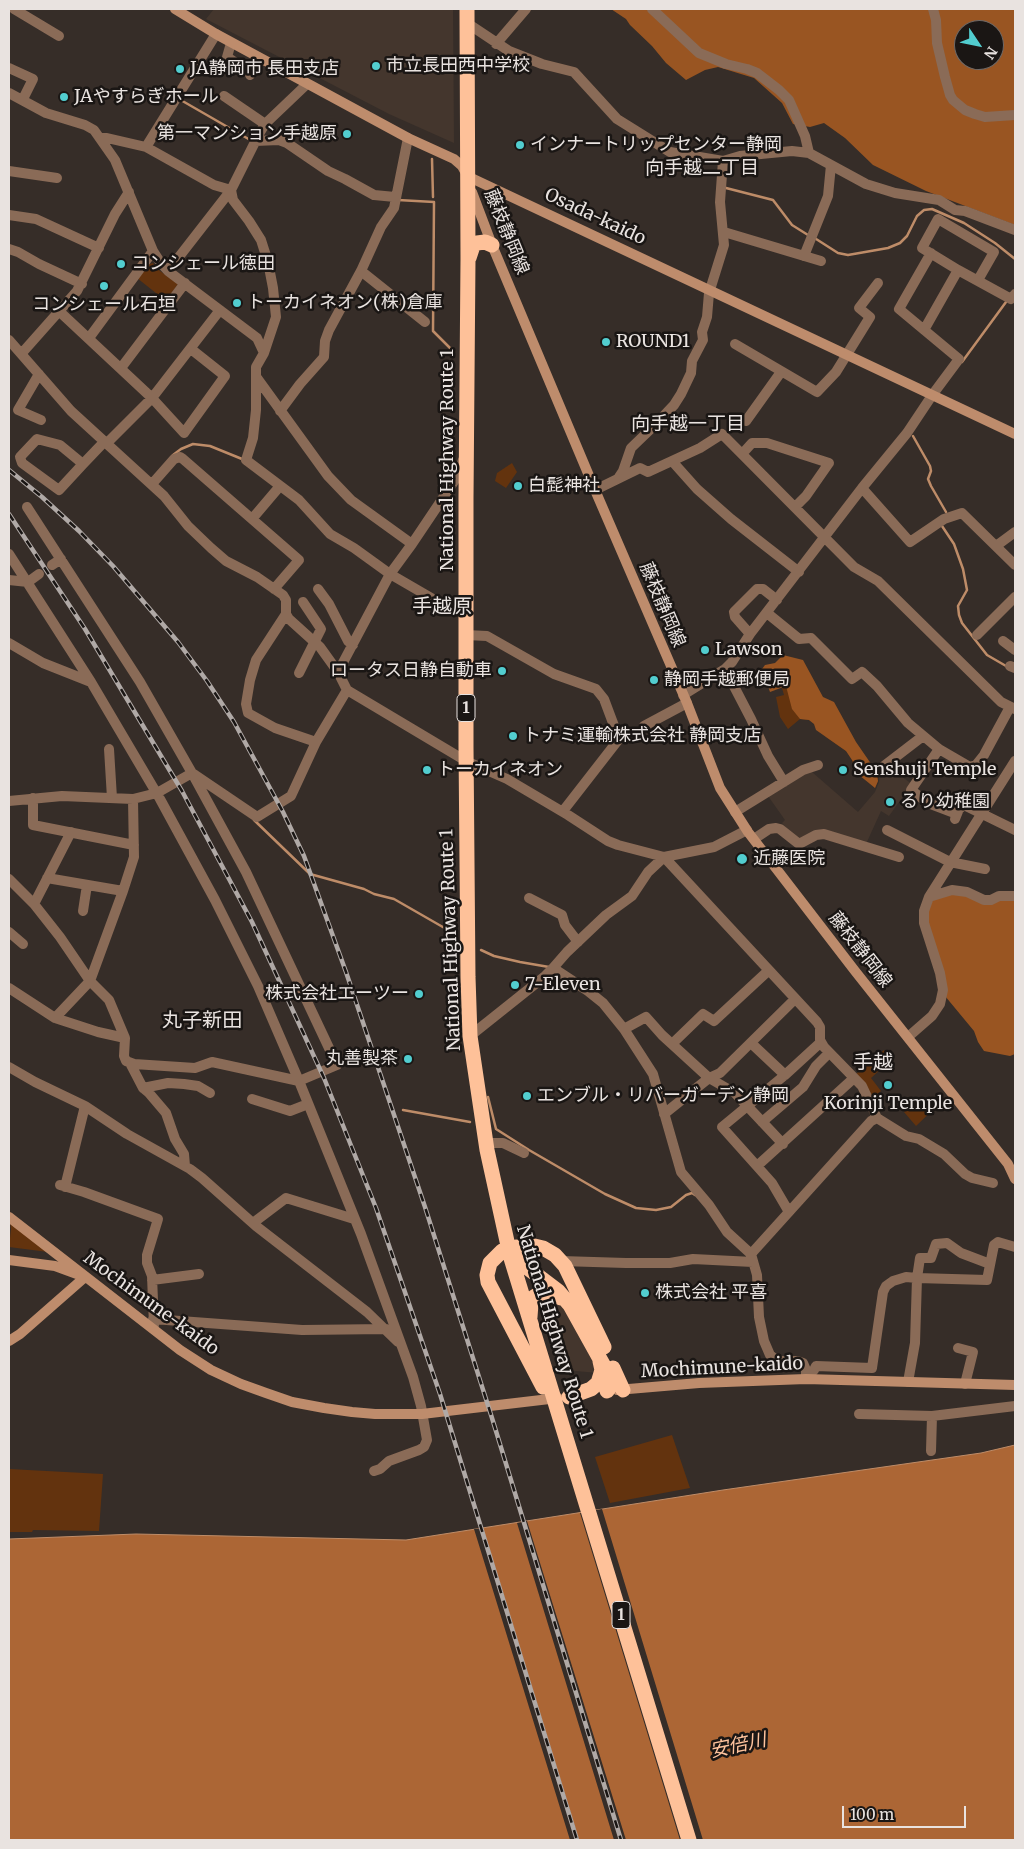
<!DOCTYPE html>
<html>
<head>
<meta charset="utf-8">
<style>
	body { margin:0 }
	#map { position:relative; width:1024px; height:1849px; overflow:hidden; background:#362d28; font-family:Merriweather,serif }
	canvas { display:block }
	.frame { position:absolute; inset:0; border:10px solid #e9e3e0; pointer-events:none }
	.north { position:absolute; left:954px; top:20px; width:50px; height:50px; box-sizing:border-box; background:#1a1614; border:1px solid #6d6866; border-radius:50%; rotate:124deg; font-size:14px; font-weight:700; line-height:20px; text-align:center; color:#e9e3e0 }
	.north::after { content:''; display:block; margin:auto; width:18px; height:22px; background:#52cdcf; clip-path:polygon(50% 0,100% 100%,50% 72%,0 100%) }
	.scale { position:absolute; left:842px; top:1806px; width:124px; height:22px; box-sizing:border-box; border:2px solid #e9e3e0; border-top:0; padding-left:6px; font-size:15px; line-height:18px; white-space:nowrap; color:#e9e3e0; -webkit-text-stroke:4px #1a1614; paint-order:stroke }
</style>
</head>
<body>
<div id="map">
<canvas width="1024" height="1849"></canvas>
<div class="frame"></div>
<div class="north">N</div>
<div class="scale">100 m</div>
</div>
<script>
const c = document.querySelector('canvas').getContext('2d');
c.lineJoin = 'round';
function paint(path, color) {
  c.fillStyle = color;
  c.fill(path, 'evenodd');
}
function poly(rows) {
  const path = new Path2D();
  for (const r of rows) {
    path.moveTo(r[0], r[1]);
    for (let i = 2; i < r.length; i += 2) path.lineTo(r[i], r[i + 1]);
  }
  return path;
}
function strokePath(path, color, width, dash) {
  c.strokeStyle = color;
  c.lineWidth = width;
  c.lineCap = dash ? 'butt' : 'round';
  c.setLineDash(dash || []);
  c.stroke(path);
}
function label(font, color, halo, rows, align = 'center') {
  c.font = font + ' Merriweather,"Noto Sans JP",serif';
  c.lineWidth = 5;
  c.setLineDash([]);
  c.textBaseline = 'middle';
  c.strokeStyle = halo;
  c.fillStyle = color;
  for (const [text, x, y, turn = 0] of rows) {
    c.save();
    c.translate(x, y);
    c.rotate((+turn || 0) * Math.PI / 180);
    c.textAlign = isNaN(turn) ? turn : align;
    if (halo) c.strokeText(text, 0, 0);
    c.fillText(text, 0, 0);
    c.restore();
  }
}
paint(poly([
	[214,9,453,9,454,143,389,114,206,19],
	[888,767,912,784,889,816,881,811,866,844,832,833,795,839,782,823,785,820,768,796,807,772,812,772,858,812,875,792,879,782,880,773],
	[550,1300,561,1304,597,1362,598,1373,565,1370,548,1316]
]), '#44362d');
paint(poly([
	[153,263,156,268,178,284,166,301,137,278,147,265],
	[512,463,517,472,506,488,495,481,497,473],
	[792,684,878,775,878,781,875,788,862,769,853,764,851,757,846,751,826,737,825,731,809,720,800,719,788,729,780,717,776,697,784,695,782,688],
	[884,1050,892,1059,871,1078,881,1091,872,1099,856,1074],
	[931,1098,938,1105,916,1126,904,1112,911,1105,918,1111],
	[10,1222,48,1252,9,1247,11,1229],
	[672,1435,690,1488,610,1503,595,1457],
	[9,1469,103,1474,99,1531,33,1530,32,1532,9,1532]
]), '#63330e');
paint(poly([
	[611,9,1015,9,1015,225,926,191,873,165,845,138,824,123,810,127,793,124,782,103,754,78,718,67,705,70,686,80,666,63,652,46,630,25,626,19],
	[964,30,994,30,994,60,964,60],
	[783,655,803,660,823,697,834,702,856,742,876,771,878,781,875,788,859,775,860,772,846,751,816,730,814,724,809,720,800,719,792,709,786,686,770,692,762,669,765,665,775,663],
	[947,893,1015,899,1015,1054,1010,1056,984,1051,978,1042,974,1031,945,996,928,925,927,913,933,899]
]), '#952');
const water = poly([
	[1015,1445,1015,1840,9,1840,9,1539,136,1534,406,1540,723,1490,981,1453,1015,1445]
]);
paint(water, '#ac6635');
strokePath(water, '#be8c68', 1);
paint(poly([
	[602,1509,703,1840,680,1840,580,1513],
	[527,1521,626,1840,614,1840,517,1523],
	[483,1528,579,1840,570,1840,474,1529]
]), '#362d28');
strokePath(poly([
	[179,99,252,141],
	[432,159,433,197],
	[726,188,773,200,792,225,808,235],
	[398,200,434,202,433,331,454,352],
	[813,237,838,253,848,255,888,248,900,243,907,236,917,216,924,210,932,209,964,223,995,243,1015,259],
	[962,362,1006,302],
	[913,436,930,466,931,471,928,479,931,486,946,512],
	[173,455,181,449,193,444,210,446,242,459],
	[942,526,954,544,963,569,967,590,958,606,959,615,962,623,987,655,1006,666],
	[254,820,310,874,364,889,374,894,394,899,455,934],
	[481,950,494,956,520,962,549,967],
	[488,1097,496,1129,529,1150,605,1194,636,1208,656,1210,671,1207,686,1195,692,1193,695,1195],
	[403,1110,470,1122],
	[769,1359,777,1366,794,1367,797,1369]
]), '#be8c68', 2.5);
strokePath(poly([
	[14,9,59,36],
	[652,9,699,53,726,64,747,69,757,73,779,90,789,100,805,136,809,153],
	[933,9,936,20,937,43,945,77,950,95,953,100,965,110,975,114,985,117,1015,115],
	[467,23,509,51,542,64,574,72,617,119,670,152,723,161,740,156,792,151,809,153,866,184,895,193,939,200,955,210,965,211,1015,230],
	[231,43,227,57,249,72,250,75],
	[496,44,526,9],
	[9,68,33,79,23,99],
	[9,93,46,113,85,125,94,130,115,160,153,251,160,262,168,271,257,338,264,353],
	[224,96,265,124],
	[101,138,107,138,146,147,214,185,231,190,233,200,249,221,261,240,268,262,273,288,276,317,264,353,256,367,256,410,253,438,246,460,299,500,330,534,354,548,390,574,452,610],
	[255,141,279,140,287,143,328,171,345,179,374,195,395,197],
	[146,147,216,34],
	[9,171,57,178],
	[9,215,36,219,99,248],
	[724,232,821,261],
	[9,249,18,252,39,264,82,284],
	[804,256,828,196,831,165],
	[168,271,231,190,259,134,265,124,307,84],
	[361,271,425,322],
	[978,280,994,252,938,219,922,248,958,270,1011,299,1015,294],
	[60,312,152,398,184,433,225,376,191,349],
	[924,330,958,270],
	[89,338,153,251],
	[9,340,71,411,164,496,188,526,211,548,226,561,257,577,283,595,286,600,286,614,289,619,320,647,338,672,347,690,466,761,507,779,568,815,608,841,618,845,664,857,714,847,747,830],
	[735,344,817,392,836,372,870,317,859,308,878,283],
	[22,353,77,291,115,214,129,192],
	[121,368,185,283],
	[39,374,18,410,41,420],
	[257,378,328,476,351,500,412,544,390,574,338,672],
	[280,411,300,384,324,357,325,341,329,330,361,271,381,227,394,208,408,138],
	[746,421,781,372],
	[107,443,152,398,220,310],
	[742,454,752,443,767,443,829,463,806,496,795,507],
	[672,461,697,489,731,519,799,572],
	[83,464,60,445,37,439,20,457,22,463,59,490,83,464,105,441],
	[619,477,623,471,631,448,658,422,674,405,681,394,691,373,692,361,703,340,702,332,707,317,709,293,724,245,720,202,723,161],
	[152,484,174,459,180,457,183,459,299,560,274,589],
	[862,488,910,542,944,519,962,513,1015,565],
	[595,490,640,468,648,472,700,448,722,434,854,567,878,581,1001,702,1015,709],
	[27,507,140,682,192,773,246,872,337,1065,299,1081,212,1062,195,1068,134,1064,126,1061,124,1056,125,1038],
	[252,519,280,486],
	[412,544,457,477,463,460],
	[996,546,1015,532],
	[9,554,91,682,160,799,215,900,258,986,299,1081,361,1234,413,1377,421,1406,427,1440,424,1447,419,1450,389,1461,380,1469,374,1471],
	[52,565,61,559],
	[9,580,28,582,39,574],
	[318,589,329,604,348,641,353,645],
	[767,613,799,639,811,638,852,679,862,672,877,686,908,723,939,749,970,767,976,765,984,755,1010,707],
	[286,614,256,660,250,680,246,704,248,713,275,728,316,742],
	[750,634,735,617,734,612,757,589,763,589,777,600],
	[466,635,487,636,554,674,596,689,604,699,619,739,563,811],
	[977,635,1015,597],
	[1003,641,1015,650],
	[9,643,43,663,91,682],
	[1010,666,1015,668],
	[725,669,751,719,768,756,784,782],
	[299,673,321,629,303,602],
	[683,695,725,669,732,662,750,634,862,488,907,433,933,394,959,359,899,309,931,253],
	[644,726,687,703],
	[109,749,112,798],
	[939,749,911,790,928,803,957,814],
	[880,769,923,736],
	[33,798,33,825,134,845],
	[9,801,62,796,133,799,157,793,192,773,257,817,291,796,316,742,347,690],
	[735,812,803,770,818,765],
	[955,819,959,809,964,805,1015,830],
	[887,830,950,862,985,869],
	[754,839,769,829,776,828,780,829,799,844,816,835,824,834,899,857],
	[47,878,123,891,134,857,133,799],
	[9,879,34,904,60,937,90,981,109,1000,125,1038,98,1032,55,1018,9,988],
	[929,897,952,890,967,892,984,900,991,900,999,896,1015,896],
	[529,898,562,915,565,925,578,942],
	[34,904,71,832],
	[83,911,87,885],
	[9,932,23,944],
	[553,968,567,952,606,915,632,896,648,872,664,857,817,1022,820,1027,820,1040,824,1047,862,1086,877,1118,906,1136,919,1139,944,1154,965,1174,972,1178,993,1183],
	[55,1018,90,981,123,891],
	[624,1029,646,1017,662,1035,709,1078,735,1093,783,1144],
	[470,1036,544,977,553,968,588,991,603,1003,624,1029,653,1074,681,1172,709,1205,727,1232,751,1254,757,1275,759,1317,764,1341,770,1355,775,1359,782,1361,797,1361,803,1363,806,1370,806,1379],
	[908,1037,932,1016,940,1004,943,990,940,973,924,923,924,911,929,897,1015,761],
	[751,1043,785,1075],
	[672,1044,703,1014,714,1021,768,971],
	[130,1063,143,1088,149,1093,166,1113,175,1139,184,1154,185,1166],
	[9,1067,35,1082,85,1106,127,1134,190,1169,202,1178,256,1226,367,1312,398,1342],
	[143,1088,168,1083,184,1084,198,1086,210,1093],
	[252,1099,290,1111,308,1104],
	[664,1114,709,1078,720,1073,795,999],
	[762,1122,803,1087,816,1066,829,1053],
	[492,1143,503,1143,524,1153],
	[757,1166,854,1078],
	[60,1185,84,1192,158,1219,147,1255,147,1263,152,1276,154,1325],
	[65,1187,85,1106],
	[789,1212,772,1183,722,1127,785,1075,821,1042],
	[253,1223,286,1198,354,1219],
	[751,1254,871,1121,877,1118],
	[561,1261,626,1263,670,1263,693,1259,753,1262],
	[990,1264,961,1253,947,1243,936,1244,931,1258,920,1258,917,1278,987,1280,994,1245,998,1242,1015,1247],
	[152,1280,199,1274],
	[153,1319,302,1330,386,1329],
	[958,1348,973,1352,965,1384],
	[806,1379,814,1370,816,1366,872,1368,883,1292,886,1286,893,1281,906,1277,917,1278,915,1343,908,1382],
	[859,1414,932,1416],
	[931,1451,932,1416,1015,1406]
]), '#8a6b57', 10);
strokePath(poly([
	[175,9,216,34,408,138,454,159,462,166,467,175],
	[467,176,1015,434],
	[472,192,492,245,595,490,687,703,720,788,748,832,855,971,1008,1164,1015,1179],
	[9,1217,180,1350,211,1370,241,1384,266,1393,292,1402,324,1408,352,1412,375,1414,422,1414,558,1398],
	[9,1260,55,1266,85,1277,20,1334,9,1341],
	[617,1390,699,1383,806,1379,1015,1385]
]), '#be8c6c', 10);
strokePath(poly([
	[467,9,468,259,466,498,466,747,468,977,470,1036,487,1150,510,1255,689,1840],
	[469,258,473,246,477,243,485,242,492,245],
	[526,1244,543,1248,555,1255,565,1266,604,1347],
	[516,1247,519,1259,525,1266,558,1291,570,1305,610,1377,611,1385,607,1391],
	[502,1251,490,1263,487,1275,488,1282,543,1387],
	[530,1317,531,1303,534,1297,539,1294,551,1293,561,1298],
	[613,1368,623,1390],
	[569,1397,591,1389,598,1383,602,1370,600,1361]
]), '#fec199', 15);
const rail = poly([
	[9,470,42,497,79,531,113,566,178,642,207,681,234,722,283,812,304,856,346,972,425,1207,492,1418,621,1840],
	[9,514,85,629,182,791,252,922,324,1078,376,1208,440,1394,577,1840]
]);
strokePath(rail, '#b0a9a6', 4.5);
strokePath(rail, '#1a1614', 2.5, [8]);
for (const [x, y, r, color] of [
	[376,66,5,"#52cdcf"],
	[180,69,5,"#52cdcf"],
	[64,97,5,"#52cdcf"],
	[347,134,5,"#52cdcf"],
	[520,145,5,"#52cdcf"],
	[121,264,5,"#52cdcf"],
	[104,286,5,"#52cdcf"],
	[237,303,5,"#52cdcf"],
	[606,342,5,"#52cdcf"],
	[518,486,5,"#52cdcf"],
	[705,650,5,"#52cdcf"],
	[502,671,5,"#52cdcf"],
	[654,680,5,"#52cdcf"],
	[513,736,5,"#52cdcf"],
	[427,770,5,"#52cdcf"],
	[843,770,5,"#52cdcf"],
	[890,802,5,"#52cdcf"],
	[742,859,6,"#52cdcf"],
	[515,985,5,"#52cdcf"],
	[419,994,5,"#52cdcf"],
	[408,1059,5,"#52cdcf"],
	[888,1085,5,"#52cdcf"],
	[527,1096,5,"#52cdcf"],
	[645,1293,5,"#52cdcf"]
]) {
  const dot = new Path2D();
  dot.arc(x, y, r, 0, 2 * Math.PI);
  c.fillStyle = color;
  c.fill(dot);
  strokePath(dot, '#1a1614', 2);
}
for (const [x, y, w] of [
	[466,708,18],
	[621,1615,18]
]) {
  const box = new Path2D();
  box.roundRect(x - w / 2, y - 13.5, w, 27, 4);
  c.fillStyle = '#1a1614';
  c.fill(box);
  strokePath(box, '#e9e3e0', 1);
}
label('bold 16px', '#e9e3e0', null, [
	["1",466,708],
	["1",621,1615]
]);
label('18px', '#e9e3e0', '#1a1614', [
	["市立長田西中学校",386,66],
	["JA静岡市 長田支店",190,69],
	["JAやすらぎホール",74,97],
	["第一マンション手越原",337,134,"right"],
	["インナートリップセンター静岡",530,145],
	["コンシェール徳田",131,264],
	["トーカイネオン(株)倉庫",247,303],
	["コンシェール石垣",104,305,"center"],
	["ROUND1",616,342],
	["白髭神社",528,486],
	["Lawson",715,650],
	["ロータス日静自動車",492,671,"right"],
	["静岡手越郵便局",664,680],
	["トナミ運輸株式会社 静岡支店",523,736],
	["トーカイネオン",437,770],
	["Senshuji Temple",853,770],
	["るり幼稚園",900,802],
	["近藤医院",753,859],
	["7-Eleven",525,985],
	["株式会社エーツー",409,994,"right"],
	["丸善製茶",398,1059,"right"],
	["エンブル・リバーガーデン静岡",537,1096],
	["Korinji Temple",888,1104,"center"],
	["株式会社 平喜",655,1293]
], 'left');
label('18px', '#e9e3e0', '#1a1614', [
	["Osada-kaido",595,217,25],
	["藤枝静岡線",506,232,68],
	["National Highway Route 1",448,460,-90],
	["藤枝静岡線",662,605,67],
	["National Highway Route 1",451,940,-92],
	["藤枝静岡線",860,950,52],
	["Mochimune-kaido",151,1304,36],
	["National Highway Route 1",554,1332,73],
	["Mochimune-kaido",722,1368,-3]
]);
label('19px', '#e9e3e0', '#1a1614', [
	["向手越二丁目",702,169],
	["向手越一丁目",688,425]
]);
label('italic 19px', '#fec39d', '#1a1614', [
	["安倍川",738,1746,-12]
]);
label('20px', '#e9e3e0', '#1a1614', [
	["手越原",442,607],
	["丸子新田",202,1021],
	["手越",873,1063]
]);
</script>
</body>
</html>
